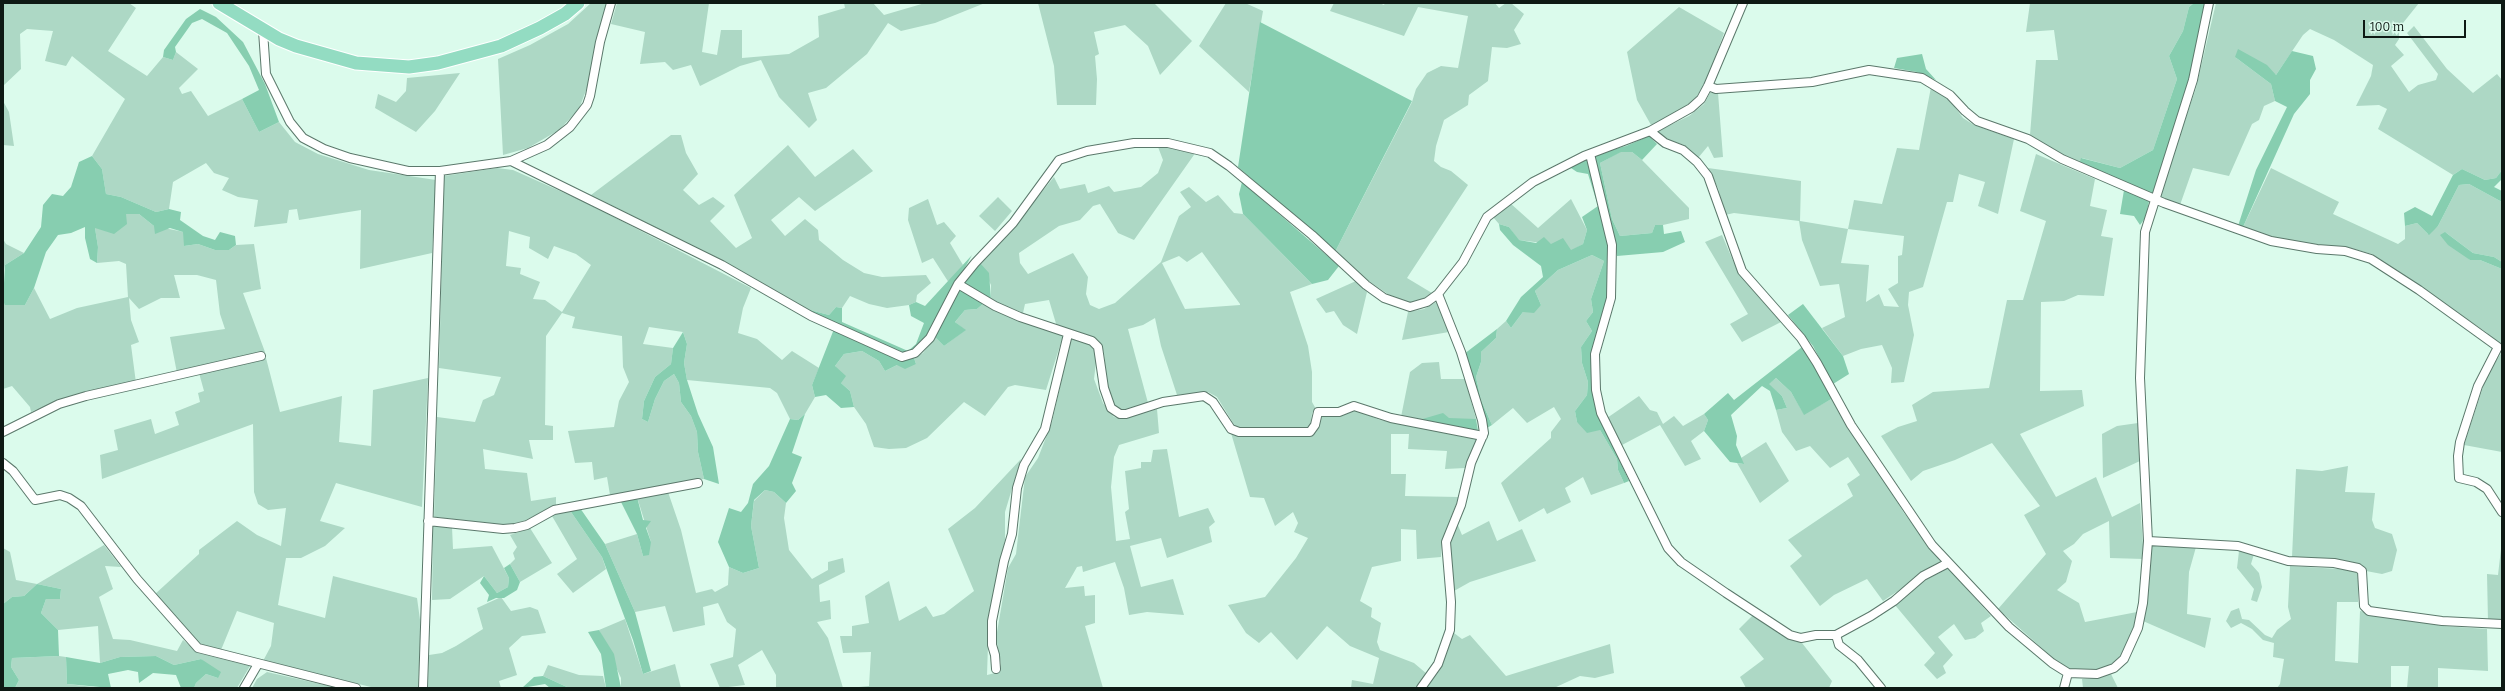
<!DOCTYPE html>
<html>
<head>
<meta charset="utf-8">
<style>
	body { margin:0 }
	#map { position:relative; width:2505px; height:691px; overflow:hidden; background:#dbfbec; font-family:Bitter,serif }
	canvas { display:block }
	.frame { position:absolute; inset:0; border:4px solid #0e1914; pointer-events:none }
	.scale { position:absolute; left:2363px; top:20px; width:103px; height:18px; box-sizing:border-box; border:2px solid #0e1914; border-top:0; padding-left:5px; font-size:12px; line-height:14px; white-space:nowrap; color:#0e1914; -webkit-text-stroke:3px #dbfbec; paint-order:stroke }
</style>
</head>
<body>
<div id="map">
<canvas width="2505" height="691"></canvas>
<div class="frame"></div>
<div class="scale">100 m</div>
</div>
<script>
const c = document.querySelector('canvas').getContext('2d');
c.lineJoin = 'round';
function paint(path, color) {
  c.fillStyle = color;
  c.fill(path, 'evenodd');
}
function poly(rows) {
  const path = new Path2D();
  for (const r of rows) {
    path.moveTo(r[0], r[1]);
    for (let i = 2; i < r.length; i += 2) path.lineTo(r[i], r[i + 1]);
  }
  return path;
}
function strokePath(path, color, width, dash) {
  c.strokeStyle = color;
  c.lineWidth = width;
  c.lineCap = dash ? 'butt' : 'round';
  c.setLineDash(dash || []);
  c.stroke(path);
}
paint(poly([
	[3,3,129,3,136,8,108,51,147,76,163,57,173,60,176,52,198,69,179,88,182,94,191,91,208,116,242,99,259,132,279,122,295,142,318,154,369,170,436,180,432,253,360,269,361,210,299,220,297,209,289,210,287,223,254,227,258,200,238,197,222,190,229,178,214,173,206,163,173,182,169,209,156,212,121,197,106,194,102,169,92,156,125,99,72,56,66,66,45,61,53,31,27,29,20,34,21,69,3,86],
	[591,3,607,3,588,85,579,109,559,130,528,148,503,155,498,59,530,45,568,24],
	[617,3,709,3,702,52,717,55,721,30,742,30,742,58,789,54,819,37,818,16,845,8,844,3,873,3,884,15,925,3,985,3,935,23,901,31,888,23,867,54,826,88,808,93,817,120,809,128,779,97,761,60,740,66,700,86,691,65,673,70,665,62,640,64,645,32,611,24],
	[1038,3,1154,3,1192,41,1160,75,1148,46,1125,25,1094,32,1099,54,1095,56,1097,79,1096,105,1057,105,1054,66],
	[1226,3,1245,3,1263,11,1249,92,1199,46],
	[1334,3,1379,3,1384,5,1385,3,1495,3,1499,8,1506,3,1511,3,1524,14,1514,30,1521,44,1507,48,1492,47,1488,81,1469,95,1468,105,1444,120,1436,146,1434,161,1441,167,1451,171,1468,185,1407,278,1432,293,1419,301,1407,303,1392,297,1366,279,1335,252,1412,102,1416,89,1427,73,1441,66,1458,68,1468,16,1418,7,1404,36,1330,11],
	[2030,3,2194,3,2189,7,2183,31,2169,56,2177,79,2153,150,2120,168,2082,158,2079,165,2030,135,2036,60,2058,60,2054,30,2026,32],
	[2216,3,2419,3,2399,28,2399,39,2395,45,2404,55,2391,66,2409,92,2418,85,2436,80,2438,74,2407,33,2414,26,2447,69,2473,93,2497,74,2502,80,2502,170,2496,178,2485,180,2462,169,2453,175,2378,129,2387,109,2379,105,2356,106,2371,76,2373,65,2334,40,2310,29,2303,35,2276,75,2235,57,2271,84,2275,101,2264,106,2259,120,2252,124,2229,176,2193,168,2180,205,2159,197,2196,88],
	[1679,7,1724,33,1706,83,1696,97,1682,110,1651,125,1637,100,1627,52],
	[460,73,435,111,416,132,375,108,378,94,396,102,406,91,407,78],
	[1931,87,1948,98,1963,118,1974,125,2014,139,1998,214,1978,206,1985,182,1959,174,1953,202,1947,202,1923,287,1909,292,1908,305,1914,335,1904,382,1891,383,1892,368,1882,345,1861,349,1843,356,1822,328,1845,317,1839,284,1820,286,1802,240,1799,221,1734,213,1725,215,1718,188,1708,168,1801,181,1800,221,1848,229,1854,200,1882,204,1897,148,1919,150],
	[1848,229,1904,236,1902,255,1898,256,1898,283,1888,289,1899,307,1884,306,1879,294,1866,302,1869,265,1841,263],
	[1710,93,1718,93,1723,157,1714,158,1708,146,1698,158,1684,145,1662,138,1656,132,1689,116,1704,104],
	[3,101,9,112,14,146,3,145],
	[671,135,681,135,686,153,698,174,683,190,699,205,713,197,725,206,710,221,736,248,752,238,734,195,788,145,815,177,853,149,873,171,815,211,799,197,771,220,785,236,805,219,818,230,819,240,843,260,864,273,882,277,926,275,931,283,917,295,916,302,909,305,887,308,869,304,850,296,842,308,836,307,829,315,806,309,728,264,591,195],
	[1158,147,1174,147,1196,152,1134,240,1118,233,1100,204,1093,206,1080,220,1059,226,1019,253,1020,263,1028,274,1073,253,1088,277,1086,294,1090,305,1099,309,1115,303,1161,262,1179,216,1191,207,1180,192,1189,187,1206,202,1218,195,1234,213,1243,214,1312,284,1290,292,1308,346,1312,372,1312,402,1316,409,1312,413,1311,424,1305,429,1248,430,1235,426,1217,397,1208,392,1177,395,1161,346,1155,318,1143,325,1128,329,1148,403,1123,411,1115,406,1107,390,1104,353,1101,345,1094,337,1057,327,1049,300,1025,304,1023,313,991,300,991,285,980,263,1005,237,1054,177,1060,189,1085,184,1088,193,1109,186,1114,192,1141,187,1158,173,1163,160],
	[1202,252,1240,304,1240,305,1185,309,1162,263,1179,256,1187,262],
	[1620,152,1632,152,1642,160,1689,208,1689,219,1663,225,1655,225,1652,233,1620,236,1612,219,1600,163],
	[2036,154,2095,179,2090,206,2107,210,2101,236,2113,238,2104,296,2078,295,2064,301,2041,302,2040,391,2082,390,2084,406,2020,434,2056,497,2096,477,2112,517,2140,503,2144,559,2110,558,2109,521,2083,534,2074,544,2063,551,2072,561,2066,582,2057,590,2079,603,2085,622,2137,612,2132,635,2122,654,2113,663,2099,670,2070,669,2054,659,1998,609,2046,554,2024,515,2040,506,1992,443,1955,460,1923,471,1911,481,1881,436,1898,427,1917,421,1912,405,1933,392,1989,388,2007,300,2023,300,2046,221,2020,211],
	[497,168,513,170,587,203,751,288,743,308,738,333,757,339,782,360,792,351,819,368,812,385,815,397,805,414,798,420,790,419,777,393,770,388,687,380,684,363,687,344,683,332,649,327,643,344,673,348,671,364,655,377,644,401,642,419,648,422,655,399,664,381,674,374,679,383,681,402,691,416,697,432,698,452,704,479,610,495,607,477,594,480,592,462,575,463,568,431,614,427,619,401,629,382,623,367,622,336,572,328,575,317,562,313,546,336,545,425,553,426,553,440,529,440,533,459,483,449,485,469,527,473,531,501,556,497,556,505,524,521,507,525,434,517,437,417,475,422,483,400,494,395,501,377,439,368,444,176],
	[509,231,530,237,529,248,548,259,554,246,576,254,591,265,562,312,545,300,533,299,540,282,520,274,521,268,506,266],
	[2271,168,2339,202,2333,214,2398,244,2405,239,2405,226,2417,223,2428,234,2438,226,2459,185,2469,184,2502,202,2502,262,2494,257,2473,253,2445,232,2470,260,2480,260,2502,269,2502,347,2486,332,2372,254,2347,247,2318,246,2272,237,2243,227],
	[998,197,1012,211,995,231,979,216],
	[928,199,937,225,944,222,956,236,950,243,963,265,949,283,933,258,922,263,908,220,909,208],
	[1571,199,1587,230,1583,244,1571,251,1551,244,1518,240,1509,227,1499,224,1493,217,1510,203,1538,228],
	[126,214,139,214,154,226,184,232,184,246,198,244,215,250,229,250,236,245,254,244,261,289,243,293,265,352,177,373,170,337,225,329,220,314,216,280,197,275,174,275,180,298,161,298,139,309,129,298,131,320,139,342,131,345,136,383,58,401,31,412,30,407,12,386,3,389,3,301,6,305,25,305,34,288,50,319,77,308,128,297,126,264,119,261,97,263,98,247,95,228],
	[1722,235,1734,263,1746,282,1781,322,1742,342,1730,324,1748,314,1705,242],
	[3,239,6,244,24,253,5,265,3,276],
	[1592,255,1604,261,1591,299,1593,312,1586,321,1592,331,1581,347,1582,363,1588,382,1587,395,1575,411,1577,422,1600,430,1617,459,1618,470,1624,483,1591,495,1583,477,1565,488,1571,502,1547,514,1544,508,1519,522,1501,483,1551,438,1551,432,1561,419,1554,407,1527,423,1513,408,1492,425,1481,400,1476,377,1481,362,1481,352,1496,338,1497,329,1506,321,1511,328,1523,312,1541,305,1535,291,1558,270],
	[1356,281,1367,292,1357,334,1343,325,1334,311,1326,313,1316,299],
	[1438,301,1449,332,1402,340,1408,312,1424,309],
	[984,303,1063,336,1046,390,1015,385,1008,387,985,416,964,402,927,438,906,448,889,449,874,447,866,424,854,407,850,391,841,383,835,366,844,354,862,351,879,361,885,371,897,365,916,364,914,358,923,353,935,337,944,346,965,330,955,322,965,310,977,309],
	[1071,339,1085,341,1093,346,1097,354,1094,379,1103,403,1114,417,1123,419,1157,409,1159,433,1119,445,1114,457,1111,487,1116,541,1130,539,1125,512,1129,509,1125,471,1141,468,1141,462,1151,462,1153,450,1167,449,1179,517,1208,508,1215,522,1209,527,1212,542,1167,558,1161,538,1130,546,1141,587,1173,579,1184,615,1147,612,1129,615,1124,588,1115,562,1083,572,1082,566,1077,567,1065,588,1084,586,1085,596,1095,595,1095,623,1085,626,1103,688,849,688,869,686,871,652,843,653,840,636,852,636,852,626,869,623,865,596,889,581,899,621,926,606,933,617,944,614,974,591,948,529,975,508,1021,459,1005,512,1005,540,989,615,987,675,999,672,1001,664,996,638,1008,568,1016,554,1025,477,1038,458,1052,422],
	[2502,352,2502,452,2464,445,2487,375],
	[266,358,280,412,342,396,339,442,371,446,373,390,428,378,422,507,336,483,320,521,345,528,325,546,301,558,286,558,278,605,325,618,333,576,417,598,421,627,418,688,375,688,263,661,271,646,274,623,237,611,221,650,203,645,193,640,154,595,199,554,199,550,237,521,257,535,281,546,286,508,268,510,258,504,254,492,253,424,102,479,100,455,118,450,114,430,151,419,155,434,179,425,175,412,200,402,198,393,204,391,199,373],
	[1439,362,1441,379,1465,379,1476,419,1419,420,1401,417,1410,372,1422,363],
	[1776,378,1791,392,1804,414,1833,398,1904,513,1941,562,1883,601,1867,579,1834,595,1820,606,1790,566,1802,556,1788,540,1853,496,1847,484,1860,475,1848,457,1830,468,1810,446,1796,451,1782,432,1776,410,1787,408,1782,396,1768,384],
	[1639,396,1650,410,1657,412,1663,424,1674,416,1683,426,1704,414,1708,420,1704,431,1691,441,1701,459,1685,466,1660,425,1622,445,1607,418],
	[1352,409,1380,420,1477,439,1465,468,1445,469,1447,451,1408,449,1409,434,1391,434,1391,474,1406,474,1405,496,1459,497,1442,541,1441,557,1417,559,1416,530,1401,529,1401,561,1372,567,1360,601,1372,608,1371,617,1381,623,1377,642,1380,650,1414,663,1427,674,1417,688,1351,688,1352,680,1373,684,1379,658,1350,646,1327,626,1297,660,1271,632,1259,643,1246,633,1228,605,1265,597,1296,558,1308,538,1294,532,1298,523,1293,512,1275,526,1264,498,1250,497,1231,433,1311,435,1317,430,1320,414],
	[2138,423,2140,461,2103,478,2102,434,2117,426],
	[1766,442,1789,481,1760,503,1737,463,1743,464,1741,458],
	[2348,466,2345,492,2375,493,2372,520,2375,528,2392,534,2397,550,2392,571,2382,574,2366,571,2361,564,2292,557,2296,469,2322,471],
	[765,490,774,492,786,503,784,518,789,550,812,579,828,570,828,562,843,558,845,572,819,585,820,602,830,600,831,619,817,622,828,638,843,688,776,688,776,675,762,650,738,665,745,685,720,688,710,664,733,657,736,629,727,622,718,603,703,607,705,625,673,632,665,606,635,612,605,544,637,534,643,556,651,542,637,497,668,492,681,530,696,593,712,589,715,592,728,585,729,567,743,573,759,568,751,526,754,501],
	[569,509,602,557,606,569,573,593,557,574,577,559,552,516],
	[1489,521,1497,541,1522,529,1536,561,1470,582,1454,591,1448,553,1451,537,1457,523,1462,535],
	[433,526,452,527,453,549,492,546,509,578,508,587,497,593,484,576,450,599,432,600],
	[530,528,552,563,520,582,510,564,515,559,513,553,517,547,510,535],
	[2150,544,2196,547,2189,572,2187,614,2211,618,2205,648,2143,621,2150,573],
	[104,545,121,567,105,566,113,589,99,597,113,639,130,640,177,651,183,640,198,653,250,666,237,688,194,688,196,683,206,674,218,678,201,659,174,665,156,656,120,657,100,663,98,626,58,630,41,613,46,599,60,599,61,589,37,584,24,596,12,597,3,604,3,548,10,552,16,580,37,584],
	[2501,549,2502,620,2488,621,2487,574,2498,575],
	[2239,551,2254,554,2251,564,2259,573,2262,587,2257,602,2251,600,2254,589,2237,568],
	[2290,566,2354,570,2358,575,2358,602,2337,602,2335,661,2358,663,2360,611,2443,626,2487,629,2488,671,2438,668,2438,688,2407,688,2409,666,2391,666,2391,688,2277,688,2280,684,2284,659,2273,657,2274,643,2263,640,2252,629,2241,623,2231,628,2226,621,2231,611,2239,608,2242,619,2249,620,2265,635,2272,638,2277,630,2291,619,2288,607],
	[1948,568,1991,616,1981,623,1984,631,1975,638,1965,640,1954,624,1938,637,1953,655,1943,666,1946,673,1937,679,1924,665,1935,653,1895,605,1922,582],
	[501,597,511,611,530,607,538,610,546,633,522,636,509,648,517,675,499,681,501,688,428,688,429,655,442,653,456,646,483,629,477,608],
	[1753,615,1789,639,1802,643,1832,681,1829,688,1746,688,1740,677,1764,659,1739,629],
	[625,619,643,674,675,664,681,688,621,688,621,678,599,630],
	[1454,633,1462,639,1470,635,1506,676,1610,644,1614,673,1595,678,1580,676,1554,688,1426,688,1439,671],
	[59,656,66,657,67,684,102,688,15,688,19,680,11,667,12,658],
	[548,665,579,675,603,676,606,688,569,688,543,676],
	[267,672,338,688,252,688,257,679],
	[2111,674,2118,688,2083,688,2082,679,2097,678]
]), '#add8c5');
paint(poly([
	[2194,3,2205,3,2190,78,2152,195,2079,165,2081,158,2120,168,2153,150,2177,79,2169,56,2183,31,2189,7],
	[200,9,216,17,243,42,265,84,279,122,259,132,242,99,259,90,249,66,227,33,202,19,192,23,175,47,176,52,173,60,163,57,164,50,186,19],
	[1260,22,1412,101,1335,252,1238,167],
	[2238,49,2267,65,2276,75,2292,51,2313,56,2316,69,2310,80,2310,94,2294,114,2243,227,2238,226,2256,170,2287,107,2275,101,2271,84,2235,57],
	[1922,54,1926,69,1936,80,1917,72,1894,68,1897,58],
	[1649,136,1657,144,1642,160,1632,152,1621,152,1600,163,1612,219,1620,236,1652,233,1655,225,1663,225,1664,234,1681,231,1685,242,1663,252,1617,256,1594,155,1626,146],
	[92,156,102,169,106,194,121,197,156,212,169,209,181,212,180,220,203,236,215,240,220,232,235,236,236,245,229,250,215,250,198,244,184,246,183,232,170,228,155,234,154,226,139,214,126,214,127,224,114,234,95,228,98,247,97,263,90,259,85,238,85,227,71,233,58,235,46,252,34,288,25,305,5,305,3,301,5,265,24,253,41,227,43,205,52,194,63,196,71,187,79,162],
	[1588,159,1609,246,1608,299,1592,350,1591,388,1600,417,1629,481,1624,483,1618,470,1617,459,1600,430,1587,433,1577,422,1575,411,1587,395,1588,382,1582,363,1581,347,1592,331,1586,321,1593,312,1591,299,1604,261,1592,255,1558,270,1535,291,1541,305,1534,313,1523,312,1511,328,1506,321,1521,297,1543,277,1541,266,1513,245,1500,230,1499,224,1509,227,1519,240,1536,243,1544,237,1551,244,1563,238,1571,250,1583,244,1587,230,1582,217,1598,206,1588,174,1577,172,1571,168,1538,183,1573,164],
	[2462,169,2485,180,2496,178,2502,170,2502,179,2494,187,2502,191,2502,202,2469,184,2459,185,2438,226,2429,235,2417,223,2405,226,2404,213,2415,207,2432,216,2453,175],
	[1242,182,1339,266,1328,280,1312,284,1243,214,1239,194],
	[2124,190,2149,201,2146,217,2140,225,2134,216,2120,214],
	[2445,232,2473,253,2494,257,2502,262,2502,269,2480,260,2470,260,2448,245,2440,235],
	[972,255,924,342,913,353,905,354,891,351,806,309,829,315,836,307,842,308,842,322,908,351,916,344,924,323,911,316,909,305,916,302,925,306],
	[980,263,989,273,991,300,962,283],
	[959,289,984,303,977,309,965,310,955,322,966,330,944,346,935,337],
	[1803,304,1843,356,1849,374,1833,384,1813,346,1788,315],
	[834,329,896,358,905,360,914,358,916,364,905,369,897,365,885,371,879,361,862,351,844,354,835,366,846,376,841,383,850,391,854,407,841,408,826,395,815,397,812,385],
	[1497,329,1496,338,1481,352,1481,362,1476,377,1481,400,1492,425,1487,428,1464,354],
	[683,332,687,344,684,363,687,380,698,414,713,447,719,484,704,479,698,452,697,432,691,416,681,402,679,383,674,374,664,381,655,399,648,422,642,419,644,401,655,377,671,364,673,348],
	[1802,347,1833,398,1804,415,1791,392,1776,378,1769,384,1782,396,1787,408,1776,410,1770,391,1762,386,1731,415,1737,436,1736,445,1744,464,1730,462,1704,431,1708,420,1704,414,1728,393,1734,400],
	[1443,413,1449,418,1476,419,1478,431,1419,420],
	[805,414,792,453,802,457,792,483,796,491,786,503,774,492,765,490,754,500,751,526,759,568,743,573,729,567,718,542,729,508,741,512,748,503,753,484,769,466,790,419,798,420],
	[637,497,643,520,651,521,646,528,651,542,649,555,643,556,637,534,620,500],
	[580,508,605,544,635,612,651,671,643,674,633,640,602,557,569,509],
	[510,564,520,582,517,590,504,598,496,598,487,602,489,595,480,583,484,576,497,593,508,587,509,578,504,568],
	[37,584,61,589,60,599,46,599,41,613,58,630,59,656,12,658,11,667,19,680,15,688,3,688,3,604,12,597,24,596],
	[599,630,614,654,621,688,606,688,601,654,588,632],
	[156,656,174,665,201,659,221,672,218,678,206,674,196,683,194,688,181,688,176,675,153,673,139,683,138,672,128,670,108,674,111,688,67,684,66,657,100,663,120,657],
	[543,676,569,688,550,688,545,684,522,688,534,677]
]), '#87ceb0');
const minor = poly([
	[263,31,266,74,290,122,303,138,324,149,350,158,408,171,440,171,511,161,547,145,570,127,587,105,590,96,600,42,611,3],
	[1708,86,1716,89,1812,82,1869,70,1922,78,1950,95,1965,111,1977,121,2028,139,2062,159,2164,203,2271,241,2317,249,2345,251,2371,259,2419,290,2498,347,2478,386,2460,442,2458,456,2459,478,2476,482,2487,489,2502,512],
	[1650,131,1665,143,1683,150,1697,162,1708,176,1742,271,1801,338,1817,363,1851,425,1932,545,2009,627,2052,663,2068,673,2097,674,2114,668,2124,659,2138,628,2143,603,2148,541,2140,378,2145,232,2193,80,2209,3],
	[1590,154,1612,245,1611,298,1595,354,1596,390,1601,413,1668,548,1681,562,1726,593,1790,635,1801,638,1816,635,1836,635,1871,616,1894,601,1923,576,1948,563],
	[511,161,722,265,811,316,902,357,915,353,930,338,958,284,975,263,1013,223,1059,160,1087,151,1134,143,1168,143,1210,153,1229,166,1312,235,1366,285,1384,298,1410,307,1427,302,1438,294,1463,262,1487,217,1533,182,1584,156,1650,131,1691,108,1701,99,1708,86,1743,3],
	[958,284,995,306,1020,317,1092,341,1098,347,1104,388,1111,408,1120,414,1126,414,1163,402,1204,396,1213,402,1231,429,1239,432,1310,432,1315,425,1318,412,1339,412,1354,406,1391,418,1483,436],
	[3,432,59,404,86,396,261,356],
	[3,463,13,471,35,500,60,495,69,498,81,506,137,579,198,648,356,688],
	[428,521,503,529,515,528,527,525,554,510,698,483],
	[2148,541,2238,546,2288,561,2334,563,2358,568,2362,571,2364,606,2369,611,2442,621,2502,624],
	[1836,635,1839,645,1858,660,1881,688],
	[996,669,995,655,992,645,992,621,1004,561,1012,534,1017,488,1024,465,1045,429,1068,334],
	[244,688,258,664],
	[423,688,440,171],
	[1421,688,1438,664,1450,630,1451,602,1446,542,1461,505,1471,463,1484,433,1482,420,1461,352,1438,294],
	[2064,688,2068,673]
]);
const primary = poly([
	[219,3,279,39,296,46,356,63,409,67,438,63,501,46,540,28,565,14,578,3]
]);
strokePath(minor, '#5b786b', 10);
strokePath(primary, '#fff', 15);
strokePath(minor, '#fff', 8);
strokePath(primary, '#93dcc2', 13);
</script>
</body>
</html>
